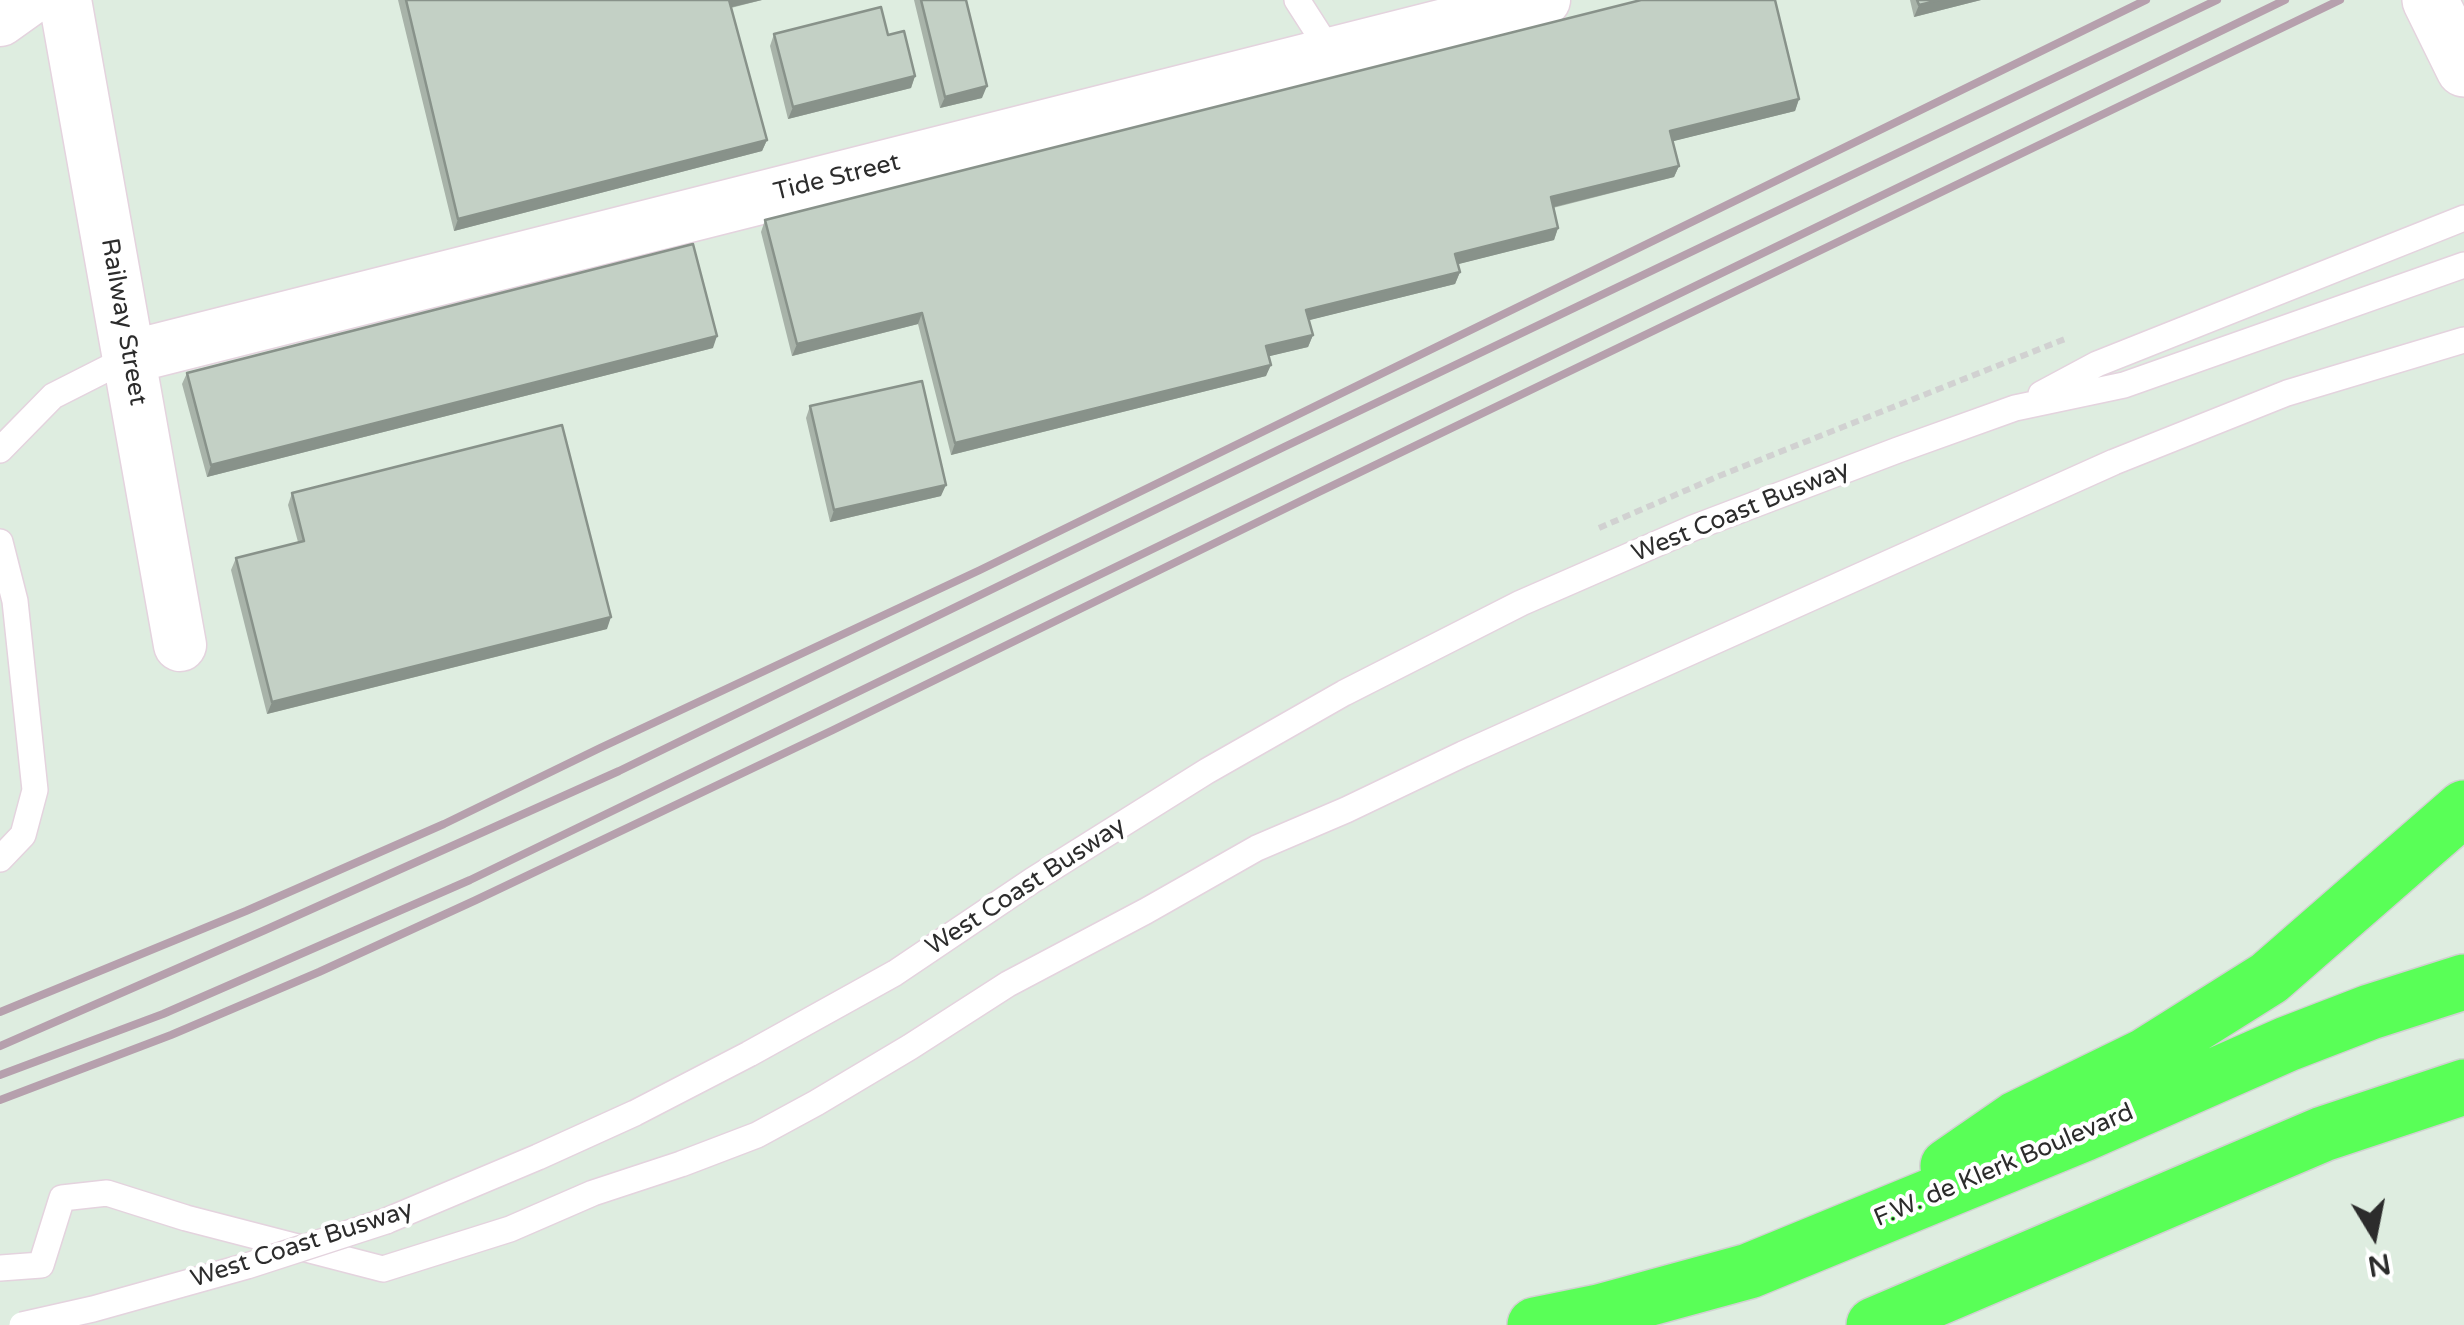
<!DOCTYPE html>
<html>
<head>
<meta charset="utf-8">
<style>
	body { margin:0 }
	#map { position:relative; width:2464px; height:1325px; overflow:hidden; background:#deede0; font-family:"Varela Round",sans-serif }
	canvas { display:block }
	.north { position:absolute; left:2324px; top:1185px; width:100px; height:100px; -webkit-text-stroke:8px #fff; paint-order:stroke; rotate:170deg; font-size:28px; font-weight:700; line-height:40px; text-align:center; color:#2c2c2c }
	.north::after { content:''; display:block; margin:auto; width:35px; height:45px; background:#2c2c2c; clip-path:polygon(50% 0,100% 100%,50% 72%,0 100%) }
</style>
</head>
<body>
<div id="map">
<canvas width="2464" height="1325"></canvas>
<div class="north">N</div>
</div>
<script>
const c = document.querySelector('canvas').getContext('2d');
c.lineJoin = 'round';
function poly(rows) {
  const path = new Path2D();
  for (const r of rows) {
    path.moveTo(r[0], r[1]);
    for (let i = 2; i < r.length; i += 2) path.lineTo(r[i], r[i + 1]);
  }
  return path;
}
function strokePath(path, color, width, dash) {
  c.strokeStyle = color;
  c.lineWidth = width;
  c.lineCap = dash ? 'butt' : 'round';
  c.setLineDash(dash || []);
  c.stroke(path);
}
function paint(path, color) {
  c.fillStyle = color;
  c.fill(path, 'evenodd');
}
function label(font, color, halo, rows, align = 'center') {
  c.font = font + ' "Varela Round",sans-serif';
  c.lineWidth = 8;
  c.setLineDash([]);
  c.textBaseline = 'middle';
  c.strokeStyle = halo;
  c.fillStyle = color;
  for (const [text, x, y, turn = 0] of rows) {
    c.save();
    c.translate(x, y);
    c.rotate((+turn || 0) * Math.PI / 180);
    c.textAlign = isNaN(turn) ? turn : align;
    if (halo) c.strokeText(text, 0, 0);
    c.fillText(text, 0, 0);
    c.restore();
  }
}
const service = poly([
	[1297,0,1331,53],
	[2041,394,2097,364,2464,218],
	[0,450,53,396,130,357],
	[0,542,15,601,35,790,23,835,0,859],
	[386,1221,538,1157,635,1113,749,1054,895,973,1033,880,1207,771,1344,693,1521,603,1693,528,1898,450,2015,408,2124,385,2464,265],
	[0,1268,41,1265,62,1198,107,1193,186,1218,383,1269,510,1229,593,1193,681,1164,757,1135,816,1103,910,1047,1008,984,1146,911,1257,848,1346,810,1463,754,2114,462,2287,393,2464,340]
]);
const minor = poly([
	[65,0,180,645],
	[0,20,28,0],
	[130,357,1544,0]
]);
const secondary = poly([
	[2430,0,2464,69]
]);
const motorway = poly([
	[1948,1166,2016,1119,2145,1056,2269,978,2464,808],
	[1535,1325,1599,1312,1749,1271,2083,1134,2287,1044,2370,1012,2464,982],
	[1874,1325,2323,1134,2464,1087]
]);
strokePath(service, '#e4d3de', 28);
strokePath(minor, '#e4d3de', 55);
strokePath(secondary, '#e4d3de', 58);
strokePath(motorway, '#d1d1d1', 58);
strokePath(poly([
	[1599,528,1719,476,2065,339]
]), '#d1d1d1', 6, [8, 5]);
strokePath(service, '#fff', 25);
strokePath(minor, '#fff', 52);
strokePath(secondary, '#fff', 55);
strokePath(motorway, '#59ff57', 55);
strokePath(poly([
	[0,1012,246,911,444,824,600,748,980,570,2146,0],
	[0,1046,265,930,619,771,1284,447,2217,0],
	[0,1075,163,1014,470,880,2285,0],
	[0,1100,171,1035,319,972,476,900,833,730,1317,493,2340,0]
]), '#b6a0ad', 8);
const serviceBridge = poly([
	[22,1325,93,1309,247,1266,386,1221]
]);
strokePath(serviceBridge, '#e4d3de', 28, []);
strokePath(serviceBridge, '#fff', 25);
paint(poly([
	[398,0,762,0,731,8,767,140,762,151,454,231],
	[914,0,966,0,982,98,940,108],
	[1910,0,1981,0,1914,17],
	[774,34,888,35,915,76,911,88,788,119,770,46],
	[1799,99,1795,111,1673,141,1679,166,1674,177,1553,208,1558,228,1554,240,1458,264,1460,272,1455,284,1309,320,1313,335,1308,347,1269,356,1266,376,951,455,918,324,792,356,761,232,765,220],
	[713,348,207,477,182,384,187,373],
	[810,406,941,496,830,522,806,418],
	[292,493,607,629,267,714,231,570,236,558,298,542,288,505]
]), '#a8b3a9');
paint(poly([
	[727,0,762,0,724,9],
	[1940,0,1981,0,1914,17,1919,5],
	[915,76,911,88,788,119,793,107],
	[987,86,982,98,940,108,945,97],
	[1799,99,1795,111,1666,143,1670,131],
	[767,140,762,151,454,231,458,219],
	[1679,166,1674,177,1546,209,1551,197],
	[1558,228,1554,240,1451,266,1455,254],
	[1460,272,1455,284,1302,322,1306,310],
	[922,313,918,324,792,356,797,344],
	[1313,335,1308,347,1262,358,1266,346],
	[717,336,713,348,207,477,211,465],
	[1271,365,1266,376,951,455,955,443],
	[946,485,941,496,830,522,834,510],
	[611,617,607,629,267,714,272,702]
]), '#88928a');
const building = poly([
	[406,0,729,0,767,140,458,219,406,0],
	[921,0,966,0,987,86,945,97,921,0],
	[1641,0,1775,0,1799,99,1670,131,1679,166,1551,197,1558,228,1455,254,1460,272,1306,310,1313,335,1266,346,1271,365,955,443,922,313,797,344,765,220,1641,0],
	[1917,0,1940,0,1919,5,1917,0],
	[881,7,888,35,904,31,915,76,793,107,774,34,881,7],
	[693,244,717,336,211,465,187,373,693,244],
	[922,381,946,485,834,510,810,406,922,381],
	[562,425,611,617,272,702,236,558,304,541,292,493,562,425]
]);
paint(building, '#c3d0c5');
strokePath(building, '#88928a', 2.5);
label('25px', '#2c2c2c', '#fff', [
	["Tide Street",837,178,-14],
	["Railway Street",123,322,80],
	["West Coast Busway",1741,512,-22],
	["West Coast Busway",1026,887,-33],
	["F.W. de Klerk Boulevard",2004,1166,-23],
	["West Coast Busway",302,1245,-18]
]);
</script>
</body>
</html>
